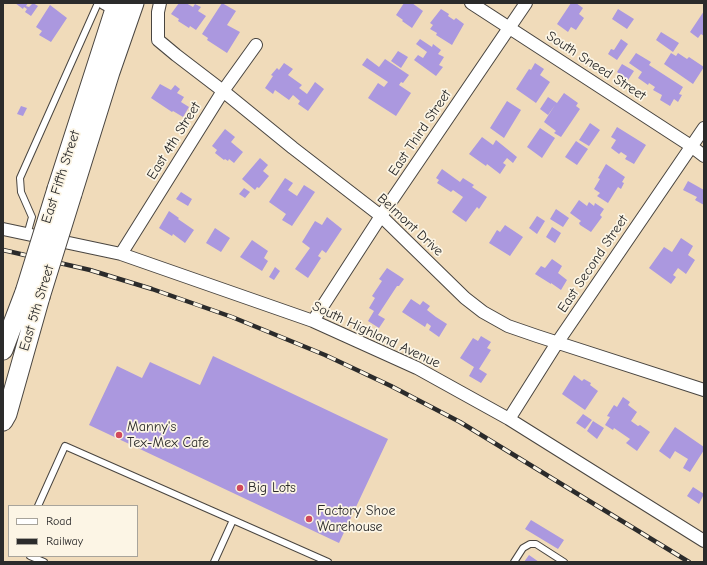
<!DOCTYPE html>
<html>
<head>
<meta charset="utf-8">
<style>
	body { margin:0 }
	#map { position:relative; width:707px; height:565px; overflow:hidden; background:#f0dbba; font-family:"Comic Neue",sans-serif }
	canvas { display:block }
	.frame { position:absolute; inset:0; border:4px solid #2b2b2b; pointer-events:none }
	.legend { position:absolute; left:8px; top:505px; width:130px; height:52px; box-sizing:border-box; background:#fcf5e5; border:1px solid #a8a49b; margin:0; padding:5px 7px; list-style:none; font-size:12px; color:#2b2b2b }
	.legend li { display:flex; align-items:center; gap:8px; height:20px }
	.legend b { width:20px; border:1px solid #a8a49b }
</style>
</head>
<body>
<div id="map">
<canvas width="707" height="565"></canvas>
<div class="frame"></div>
<ul class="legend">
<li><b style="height:5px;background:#fff"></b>Road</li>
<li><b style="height:5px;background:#2b2b2b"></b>Railway</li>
</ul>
</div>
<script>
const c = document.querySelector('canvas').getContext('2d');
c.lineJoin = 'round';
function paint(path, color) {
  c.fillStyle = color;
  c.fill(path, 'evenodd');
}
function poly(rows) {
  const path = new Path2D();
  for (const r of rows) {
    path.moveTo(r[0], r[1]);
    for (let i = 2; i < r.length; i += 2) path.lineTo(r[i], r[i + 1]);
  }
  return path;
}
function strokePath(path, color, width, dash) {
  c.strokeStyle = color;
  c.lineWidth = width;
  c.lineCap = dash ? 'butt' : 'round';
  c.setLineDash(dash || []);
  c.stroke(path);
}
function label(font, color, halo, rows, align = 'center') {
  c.font = font + ' "Comic Neue",sans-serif';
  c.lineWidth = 3.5;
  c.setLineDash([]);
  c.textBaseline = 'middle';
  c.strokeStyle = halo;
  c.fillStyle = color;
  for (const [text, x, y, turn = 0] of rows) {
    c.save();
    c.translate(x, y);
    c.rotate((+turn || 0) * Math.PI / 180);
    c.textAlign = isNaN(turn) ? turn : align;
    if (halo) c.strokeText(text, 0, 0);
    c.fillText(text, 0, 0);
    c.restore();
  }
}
paint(poly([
	[15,3,28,3,26,6,29,7,33,3,38,6,31,16,25,12,27,9,24,7,23,9],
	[179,3,186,3,193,7,195,4,201,7,198,11,206,16,196,30,190,26,189,28,178,21,179,19,171,14],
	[222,3,236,11,227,25,240,32,227,53,207,40,208,38,202,34],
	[404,3,412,3,423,11,412,28,402,21,403,20,396,15],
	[571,3,576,3,583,8,579,14,584,18,576,30,571,27,568,32,557,24],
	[50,5,67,18,51,42,39,35,42,31,36,27],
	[441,9,449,14,448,16,454,20,456,18,464,24,452,45,436,35,437,33,430,29,433,25,430,23],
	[618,9,634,19,627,29,612,19],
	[704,11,704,36,701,34,698,38,690,32],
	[661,32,679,43,673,52,656,40],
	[420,39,432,47,433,44,441,50,438,54,444,57,439,65,443,67,436,76,414,60,418,55,423,58,427,52,416,44],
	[621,39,628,44,617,60,608,54,611,49,614,50],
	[398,51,408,57,401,68,391,61],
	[636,53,651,62,649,65,683,87,679,94,682,95,678,102,674,99,670,106,660,100,662,95,653,90,655,87,649,83,648,85,638,78,642,72,629,63],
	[671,53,676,56,678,53,687,59,689,57,704,67,693,84,664,64],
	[367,58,379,67,385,59,409,75,403,83,401,82,399,85,411,93,396,116,368,98,378,83,384,87,388,82,362,65],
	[284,63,293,69,288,75,302,85,299,88,307,94,315,82,324,89,308,111,298,104,300,101,293,95,289,100,275,90,273,94,265,88,273,76,271,75,277,68,279,70],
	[535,63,544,69,540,75,550,82,536,103,516,89,529,69,531,70],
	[622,64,634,71,628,80,617,72],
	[160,84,171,90,175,85,180,89,177,93,184,97,181,102,189,107,183,117,173,111,172,112,151,98],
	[564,93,578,103,576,106,580,109,561,137,554,133,556,131,544,122,555,105,548,115,540,109,548,97,557,103],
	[507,101,521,110,504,138,490,128],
	[21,106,27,108,23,116,17,114],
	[590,123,600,130,589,146,579,140],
	[617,127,646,145,634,164,625,159,627,156,621,152,619,154,611,148,616,140,611,137],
	[540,128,555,138,542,158,527,147],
	[225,129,235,137,231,142,243,152,234,163,229,159,228,161,225,159,224,160,215,153,217,150,212,146],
	[482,137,493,145,496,140,517,157,513,163,507,158,503,163,506,165,500,174,487,164,486,166,469,154],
	[576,141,588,149,577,165,565,157],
	[260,158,268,165,263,171,269,176,259,188,257,187,255,190,242,179],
	[606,164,625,177,622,182,624,183,621,189,618,187,608,203,597,196,600,193,594,189,600,179,598,178],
	[442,169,460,182,463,178,474,185,472,187,487,197,479,209,477,207,466,222,452,212,463,197,453,190,451,192,437,183,439,180,436,178],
	[285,178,293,183,288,190,297,196,304,185,315,192,292,226,282,220,286,214,269,202],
	[688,181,704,190,704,205,695,200,697,197,683,190],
	[244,188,250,192,245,198,239,194],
	[181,192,192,199,188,206,176,199],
	[579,200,587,206,589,202,594,206,595,203,604,209,600,215,602,217,591,232,580,225,579,223,581,221,570,213],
	[556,209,569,218,563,227,550,219],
	[169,211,179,218,178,219,194,230,185,243,173,234,172,236,159,228],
	[537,216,545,221,537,234,529,228],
	[327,217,342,229,326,253,322,250,318,256,321,258,308,278,295,269,310,248,302,242,315,221,322,225],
	[505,225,523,237,510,256,489,243,497,230,500,232],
	[552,227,561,233,555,243,546,237],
	[215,228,230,238,221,252,206,243],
	[681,238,693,246,688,255,695,260,686,274,678,268,673,275,676,277,671,284,649,268,664,247,672,252],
	[252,240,268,251,264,258,268,261,262,271,240,257],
	[552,259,562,266,558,273,567,280,561,290,551,283,551,284,535,274,541,266,545,268],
	[275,267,280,271,274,280,269,277],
	[387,268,404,279,399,286,397,286,378,315,385,319,379,328,368,321,374,311,369,308,375,298,372,296,382,281,379,279],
	[411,299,420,305,423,301,430,306,427,310,436,317,447,324,439,337,429,330,431,326,427,323,425,327,402,312],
	[481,336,491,342,487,348,491,350,479,369,487,374,481,383,469,376,474,367,460,358,473,338,478,341],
	[213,356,388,439,339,543,89,425,117,366,142,378,150,362,200,385],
	[574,375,582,381,584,379,591,383,590,385,598,391,585,410,562,394],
	[623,397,630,402,628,405,637,412,631,421,638,426,640,425,650,432,637,451,626,443,630,439,614,428,613,430,605,425,610,417,607,416,614,405,617,407],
	[583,414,592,420,585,429,576,423],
	[593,421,604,428,597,439,587,431],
	[675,427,704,447,704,450,690,472,683,468,688,459,675,451,670,459,659,451],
	[693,487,704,494,699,504,687,496],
	[531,520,564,540,558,549,525,529],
	[529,555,539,562,524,562]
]), '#ab98df');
const service = poly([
	[27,235,32,217,21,192,20,178,98,3],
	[38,506,65,446,233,520,214,562],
	[233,520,328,562],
	[30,556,44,562],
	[514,562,523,548,530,544,536,544,564,562]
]);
const minor = poly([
	[104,3,115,9],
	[160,3,158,12,158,40,176,55,223,91,293,148,381,216,465,298,483,312,508,326,537,336,704,390],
	[471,3,691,146,704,156],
	[3,229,121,254,313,321,417,368,509,419,704,541],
	[121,254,223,91,256,45],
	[313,321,381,216,526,3],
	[509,419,557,343,704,128]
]);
const primary = poly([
	[57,189,117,3],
	[72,194,110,72,134,3],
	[3,350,25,292],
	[3,421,7,414,40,297]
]);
strokePath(service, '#494540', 8);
strokePath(minor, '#494540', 14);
strokePath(primary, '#494540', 21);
strokePath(service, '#fff', 6);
strokePath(minor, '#fff', 12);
strokePath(primary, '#fff', 19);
const rail = poly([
	[3,250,90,270,152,289,232,317,325,355,391,386,460,422,689,562]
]);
strokePath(rail, '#2b2b2b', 4.5);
strokePath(rail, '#fcf5e5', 3, [9]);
const primaryBridge = poly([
	[25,292,57,189],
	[40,297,72,194]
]);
strokePath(primaryBridge, '#494540', 21, []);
strokePath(primaryBridge, '#fff', 19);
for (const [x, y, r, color] of [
	[119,435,4,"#d1495b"],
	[240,488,4,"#d1495b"],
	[309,519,4,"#d1495b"]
]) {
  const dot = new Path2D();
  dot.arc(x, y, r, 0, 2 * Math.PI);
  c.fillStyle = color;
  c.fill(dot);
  strokePath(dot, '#fcf5e5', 1.5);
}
label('14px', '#2b2b2b', '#fcf5e5', [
	["South Sneed Street",596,66,33],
	["East Third Street",420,133,-56],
	["East 4th Street",174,141,-58],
	["East Fifth Street",61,177,-72],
	["Belmont Drive",410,225,43],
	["East Second Street",593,264,-56],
	["East 5th Street",37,308,-73],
	["South Highland Avenue",376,335,25]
]);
label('14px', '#2b2b2b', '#fcf5e5', [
	["Manny's",127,427],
	["Tex-Mex Cafe",127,443],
	["Big Lots",248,488],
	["Factory Shoe",317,511],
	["Warehouse",317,527]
], 'left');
</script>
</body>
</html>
